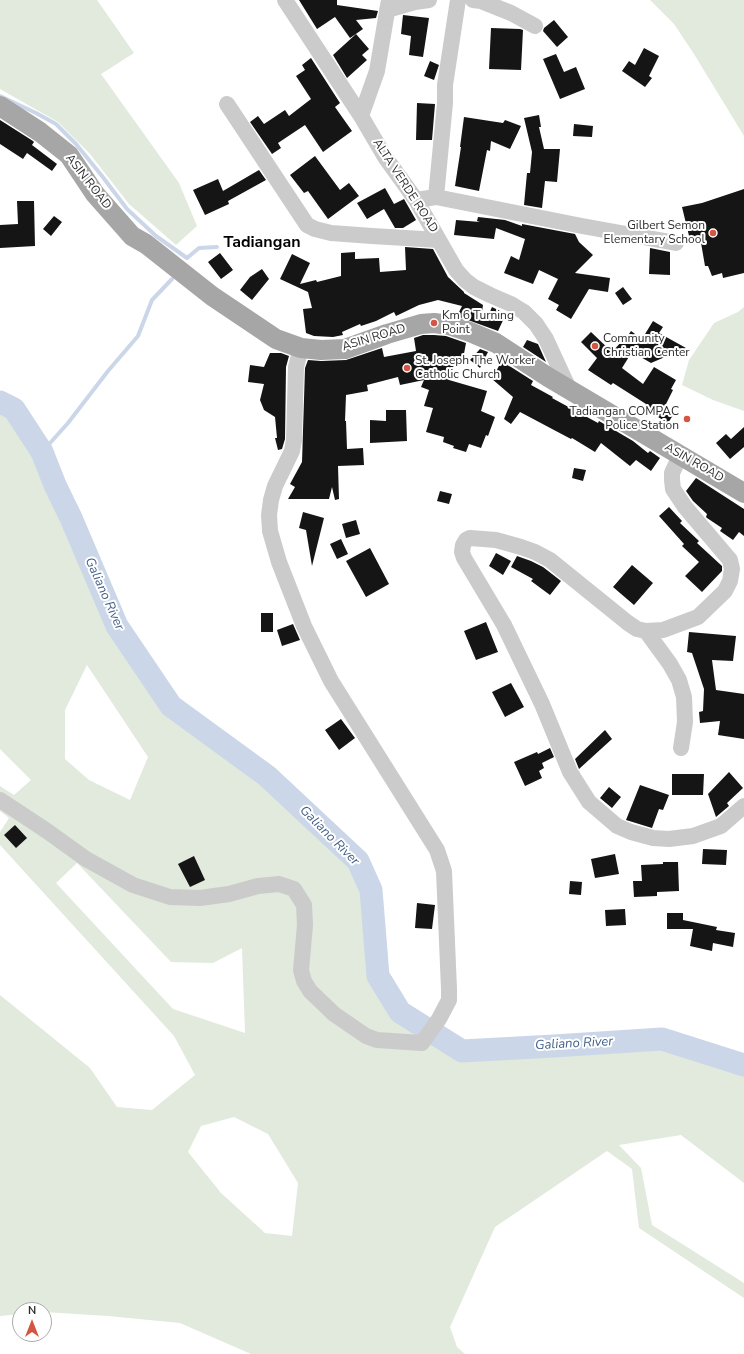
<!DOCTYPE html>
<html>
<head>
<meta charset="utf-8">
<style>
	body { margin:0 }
	#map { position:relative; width:744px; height:1354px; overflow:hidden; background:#fff; font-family:"Nunito Sans",sans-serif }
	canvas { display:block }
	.north { position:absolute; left:12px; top:1302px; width:40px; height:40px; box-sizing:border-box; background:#fff; border:1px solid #ababab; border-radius:50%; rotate:0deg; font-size:11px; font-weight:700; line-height:16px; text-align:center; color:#2e2e2e }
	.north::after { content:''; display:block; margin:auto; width:14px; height:18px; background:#d35542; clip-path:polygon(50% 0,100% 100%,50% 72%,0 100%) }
</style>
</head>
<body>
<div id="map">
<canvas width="744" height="1354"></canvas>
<div class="north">N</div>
</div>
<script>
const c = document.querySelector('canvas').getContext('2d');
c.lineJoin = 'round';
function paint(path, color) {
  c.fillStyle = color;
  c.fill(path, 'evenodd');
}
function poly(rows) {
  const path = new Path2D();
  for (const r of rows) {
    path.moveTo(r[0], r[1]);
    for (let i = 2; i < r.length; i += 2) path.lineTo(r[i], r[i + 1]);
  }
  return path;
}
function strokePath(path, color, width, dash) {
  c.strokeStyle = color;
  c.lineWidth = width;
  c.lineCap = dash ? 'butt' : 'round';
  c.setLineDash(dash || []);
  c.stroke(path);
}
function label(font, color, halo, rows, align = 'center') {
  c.font = font + ' "Nunito Sans",sans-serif';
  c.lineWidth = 4;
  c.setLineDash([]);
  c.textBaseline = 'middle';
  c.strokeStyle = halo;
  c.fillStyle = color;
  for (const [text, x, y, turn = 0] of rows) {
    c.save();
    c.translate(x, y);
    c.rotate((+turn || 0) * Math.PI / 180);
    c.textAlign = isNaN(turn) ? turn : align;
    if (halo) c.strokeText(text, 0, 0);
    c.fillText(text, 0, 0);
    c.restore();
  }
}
paint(poly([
	[0,0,97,0,134,53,101,74,179,183,197,226,176,245,129,204,90,154,58,122,0,89],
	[650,0,744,0,744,136,694,54,674,24],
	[744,307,744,411,713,400,682,385,689,360,714,323,738,312],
	[0,402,14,409,42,452,55,485,71,518,117,626,171,706,267,776,358,861,371,890,378,976,400,1012,462,1050,554,1046,662,1039,744,1065,744,1183,681,1135,619,1145,641,1168,652,1225,744,1283,744,1298,639,1228,632,1169,607,1151,495,1227,450,1327,457,1347,465,1354,251,1354,180,1323,108,1316,44,1312,44,1310,20,1310,20,1314,0,1316,0,995,90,1068,117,1107,152,1110,195,1075,174,1036,0,845,0,832,9,818,0,811,0,786,14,795,31,780,0,749],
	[87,665,148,757,130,800,89,780,65,759,65,710],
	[77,863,171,962,213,963,242,948,245,1033,173,1009,56,883],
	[234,1117,268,1134,298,1183,292,1236,265,1233,221,1193,188,1152,201,1126]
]), '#e1eadd');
strokePath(poly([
	[0,96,36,113,56,124,76,144,102,176,127,209,156,236,187,258,199,248,217,247],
	[42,452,68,423,108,371,138,336,152,300,172,279]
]), '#cbd7e8', 4);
strokePath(poly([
	[0,402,14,409,42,452,55,485,71,518,117,626,171,706,267,776,358,861,371,890,378,976,400,1012,462,1051,554,1046,662,1039,744,1065]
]), '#cbd7e8', 23);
paint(poly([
	[299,0,337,0,337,5,378,11,376,18,356,20,363,29,350,38,335,17,317,29],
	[403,15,429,18,423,57,409,55,411,36,401,34],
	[554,20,568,37,557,47,543,31,544,28],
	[491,28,520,29,523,30,521,70,489,69],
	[356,34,369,49,362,55,367,60,347,78,333,55],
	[644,48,659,56,649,76,652,78,645,87,622,71,629,61,635,65],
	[556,54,564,72,576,67,585,89,560,99,543,59],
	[311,58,340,103,335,107,352,131,323,152,305,125,278,143,281,148,272,154,250,122,258,116,264,124,285,110,289,116,311,99,296,76,305,70,302,65],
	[430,61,439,65,434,80,424,76],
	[417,103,435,104,432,140,416,140],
	[539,115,541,127,539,127,544,149,560,149,557,182,545,181,542,208,524,205,527,173,530,173,532,152,524,118],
	[464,117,503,123,505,120,521,126,510,149,491,141,490,151,487,150,479,191,455,186,461,147,460,147],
	[0,120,33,141,34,142,32,145,57,164,52,171,27,153,23,159,0,144],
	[574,124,593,126,592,137,573,136],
	[315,156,340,190,349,183,359,196,328,219,308,191,304,193,290,175],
	[259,170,266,180,228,201,229,204,205,215,193,190,218,179,223,191],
	[385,188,394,204,404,199,416,220,403,228,395,228,384,209,367,219,357,203],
	[744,189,744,273,723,278,722,273,712,276,708,266,705,266,700,237,690,240,682,207,702,203],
	[17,201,34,201,35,246,0,248,0,225,18,224],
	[54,216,62,222,51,236,43,229],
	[478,217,505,220,522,226,522,224,575,234,579,242,593,255,575,273,610,278,608,292,589,289,571,319,556,310,559,305,548,299,558,279,539,270,533,284,504,273,511,256,519,260,525,239,496,228,494,239,454,235,456,220,480,222,477,221],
	[405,247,433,249,448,277,464,292,464,293,483,305,481,319,486,320,492,307,506,314,498,331,457,316,462,306,438,300,419,305,396,316,394,312,376,321,361,326,360,324,342,332,343,335,333,337,314,336,306,333,303,309,312,308,308,292,280,279,292,254,310,263,300,284,316,280,317,282,341,276,341,253,355,252,355,259,379,258,380,272,406,270],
	[650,248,670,252,670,275,649,274],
	[220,253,233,270,221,279,208,262],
	[262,269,269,279,252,300,240,290,250,277],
	[623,287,632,299,623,305,615,293],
	[653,321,663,327,659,333,686,348,651,363,632,352,622,368,643,384,654,367,676,380,671,389,673,390,665,406,675,412,668,423,658,417,659,415,645,405,646,404,613,383,611,385,588,370,597,358,581,342,591,332,612,352,622,341,623,343,631,331,642,339],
	[423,335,434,335,446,336,466,343,463,359,456,358,449,380,487,391,481,411,495,417,488,436,486,435,481,448,469,444,466,452,453,448,454,446,443,442,444,437,426,432,433,408,424,406,429,390,421,387,424,380,400,385,398,377,367,385,368,391,346,395,345,421,346,421,347,449,363,448,364,465,338,466,339,499,335,500,332,487,329,499,288,499,295,487,290,484,302,462,305,368,308,360,321,361,346,360,382,348,384,357,416,351,414,338],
	[527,340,538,344,546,362,523,347],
	[480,349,488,352,480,368,470,360],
	[270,353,281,353,289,356,286,367,285,439,282,449,278,450,275,438,277,438,275,417,264,410,260,400,264,384,248,382,250,365,264,367],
	[501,362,511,367,533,381,531,385,553,397,552,398,598,423,599,421,633,441,648,453,650,451,660,458,651,471,636,460,630,466,601,443,595,452,572,438,571,439,520,412,511,424,504,419,513,397,492,379],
	[386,410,406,410,407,441,370,443,370,420,386,421],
	[744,427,744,447,730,459,716,443,726,434,731,439],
	[574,468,586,470,583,481,572,478],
	[696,478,744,509,744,536,739,532,733,540,720,531,722,528,707,518,706,517,707,514,693,501,686,491],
	[440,491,452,494,449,504,437,501],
	[669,507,682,521,680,523,699,541,697,543,722,566,722,571,702,592,685,576,699,562,682,546,684,544,659,516],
	[303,512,324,518,312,566,306,530,299,528],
	[356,520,360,534,346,538,342,524],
	[341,539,348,554,337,559,330,544],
	[370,548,389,584,366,597,346,561],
	[496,553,511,561,503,575,489,566],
	[517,556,531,561,543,567,561,581,550,595,531,581,533,579,511,567],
	[632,565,653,583,634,605,613,587],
	[261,613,273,613,273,632,261,632],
	[486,622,498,652,476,660,464,631],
	[293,624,300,640,282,646,277,630],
	[689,632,736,636,733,661,712,660,716,690,744,694,744,739,718,735,720,721,700,723,699,712,703,711,704,689,692,653,687,652],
	[511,683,524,707,505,717,492,692],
	[341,719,355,738,339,750,325,730],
	[605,730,612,739,579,769,575,759],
	[550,748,554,757,542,763,544,768,539,771,542,778,525,786,514,762,537,752,538,754],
	[729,772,743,788,727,803,729,806,716,817,708,794],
	[672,774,704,774,703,795,672,795],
	[640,785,669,795,663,810,659,809,652,828,626,820],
	[609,787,621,797,612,808,600,798],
	[15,825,27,838,16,848,4,835],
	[703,849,727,850,726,865,702,864],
	[615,854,619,874,595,878,591,859],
	[194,856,205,880,190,887,178,864],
	[663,862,678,862,679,891,657,892,657,896,634,897,633,881,642,881,641,865,663,864],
	[570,881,582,882,581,895,569,894],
	[417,903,435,905,432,929,415,928],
	[625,909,626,925,606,926,605,910],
	[667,913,683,913,683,920,717,927,716,930,735,933,733,947,713,943,712,951,690,946,693,929,667,929]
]), '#151515');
strokePath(poly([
	[285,0,361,116,385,157,416,200,456,270,465,280,474,287,490,295,511,304,524,312,536,324,546,339,569,389],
	[473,0,481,1,511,13,535,26],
	[387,10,415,2,429,0],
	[227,104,307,225,315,229,331,233,372,236,439,240],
	[361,116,377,71,389,0],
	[436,197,445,103,445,85,458,0],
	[416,200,436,197,582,226,676,243],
	[680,456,672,473,672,480,673,489,685,507,730,560,732,569,730,581,725,591,698,617,663,630,646,631,637,629,628,623,550,560,535,552,521,547,496,540,470,538,466,540,463,545,462,552,464,558,504,625,542,704,570,772,589,802,617,826,631,832,653,838,669,839,693,836,721,826,744,806],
	[646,631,670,664,679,680,684,697,685,722,681,748],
	[0,800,47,831,86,859,133,885,170,897,200,898,229,894,258,886,279,884,294,889,304,905,305,925,301,970,304,981,310,991,334,1014,366,1036,377,1040,422,1043,439,1019,449,1000,449,989,444,871,437,850,331,681,304,626,279,562,270,531,269,515,271,500,275,486,292,451,294,440,296,367,301,348]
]), '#cbcbcb', 16);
strokePath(poly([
	[0,106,40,132,69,155,95,194,132,236,146,244,212,296,276,339,301,348,321,350,345,349,387,334,421,324,434,323,449,325,470,332,496,343,548,377,744,493]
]), '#a6a6a6', 20);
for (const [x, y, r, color] of [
	[713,233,4,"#d35542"],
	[434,323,4,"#d35542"],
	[595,346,4,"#d35542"],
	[407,368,4,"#d35542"],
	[687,419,4,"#d35542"]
]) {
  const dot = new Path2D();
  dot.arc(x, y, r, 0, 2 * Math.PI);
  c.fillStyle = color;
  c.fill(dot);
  strokePath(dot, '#fff', 1.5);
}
label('12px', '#2e2e2e', '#fff', [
	["ASIN ROAD",88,182,52],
	["ALTA VERDE ROAD",405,186,57],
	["ASIN ROAD",374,338,-17],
	["ASIN ROAD",694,463,30]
]);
label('12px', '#2e2e2e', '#fff', [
	["Gilbert Semon",705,226,"right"],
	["Elementary School",705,240,"right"],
	["Km 6 Turning",442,316],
	["Point",442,330],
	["Community",603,339],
	["Christian Center",603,353],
	["St. Joseph The Worker",415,361],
	["Catholic Church",415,375],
	["Tadiangan COMPAC",679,412,"right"],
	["Police Station",679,426,"right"]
], 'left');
label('italic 13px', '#446088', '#fff', [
	["Galiano River",104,594,66],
	["Galiano River",329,836,45],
	["Galiano River",574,1044,-3]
]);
label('bold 16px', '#000', '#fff', [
	["Tadiangan",262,243]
]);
</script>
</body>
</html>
